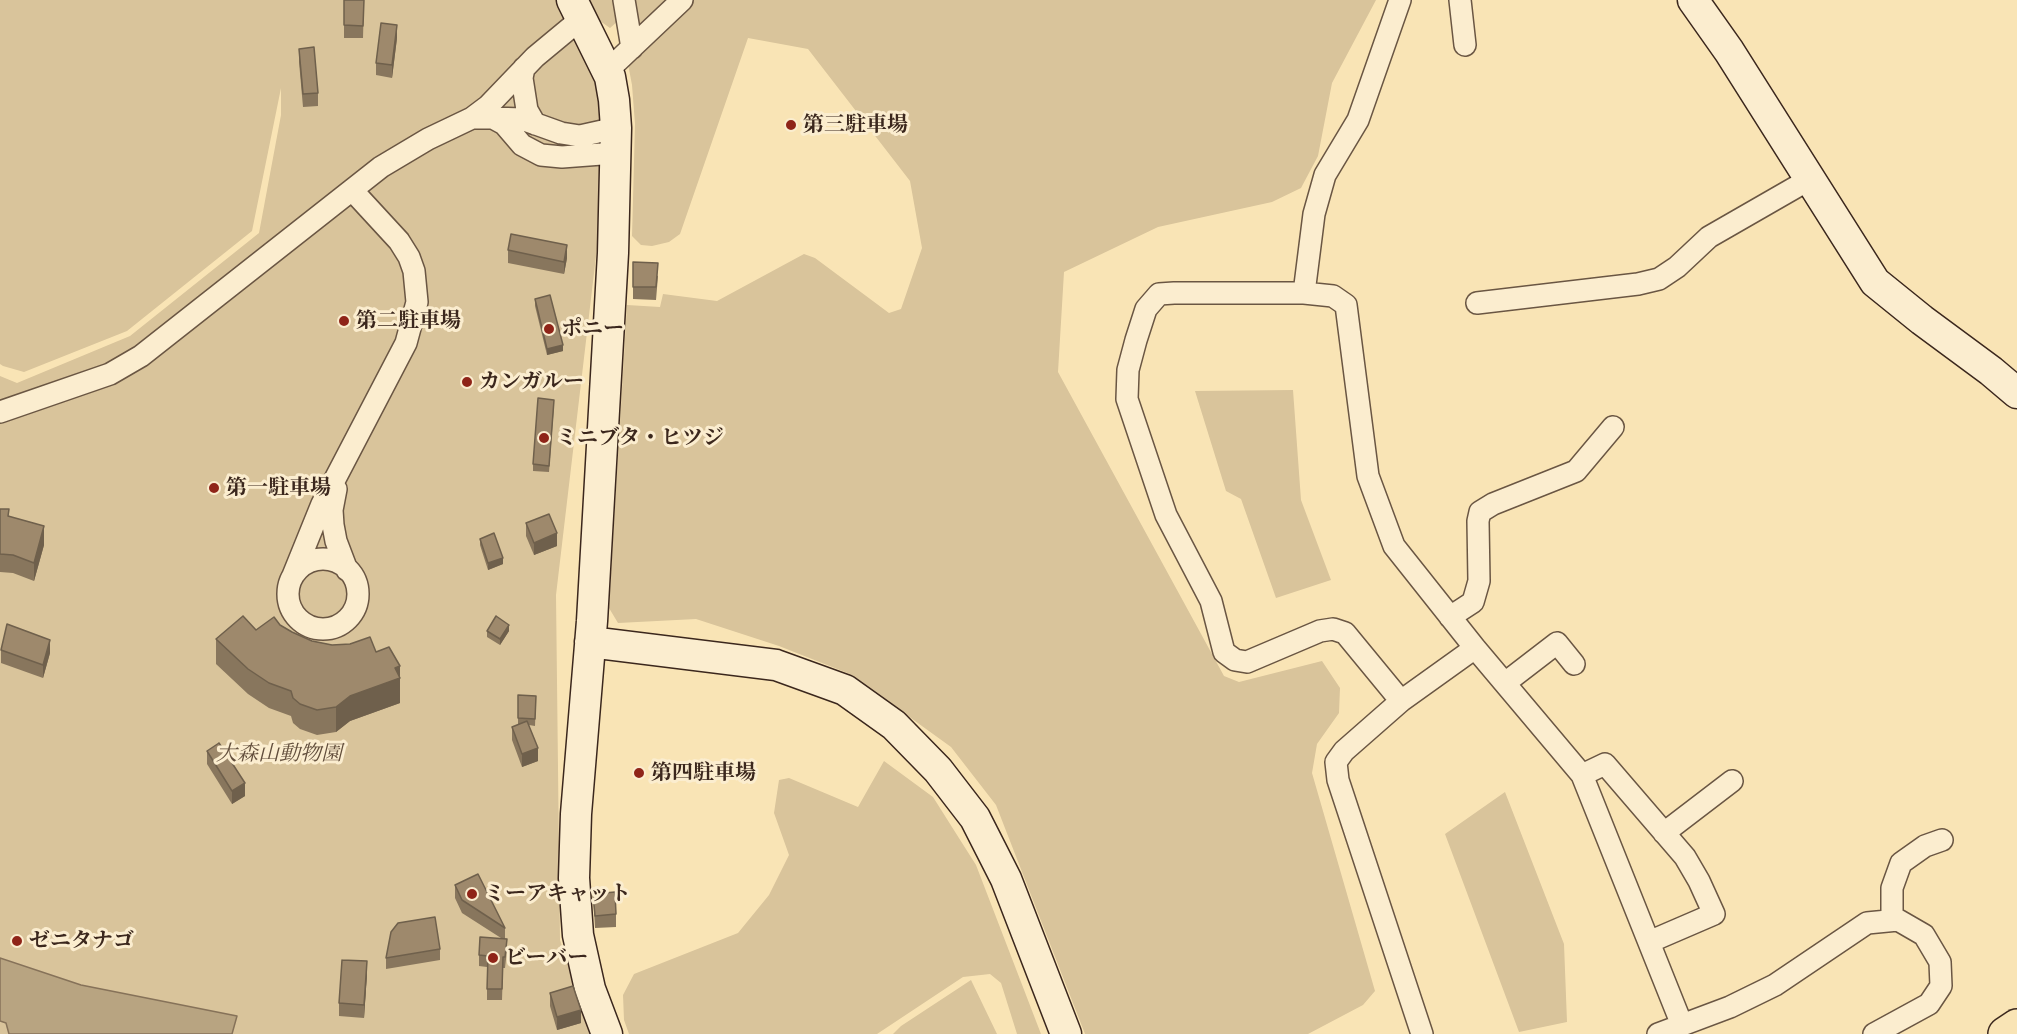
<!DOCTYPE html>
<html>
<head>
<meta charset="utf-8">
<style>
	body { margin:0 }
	canvas { display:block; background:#f9e4b5 }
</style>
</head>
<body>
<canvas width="2017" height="1034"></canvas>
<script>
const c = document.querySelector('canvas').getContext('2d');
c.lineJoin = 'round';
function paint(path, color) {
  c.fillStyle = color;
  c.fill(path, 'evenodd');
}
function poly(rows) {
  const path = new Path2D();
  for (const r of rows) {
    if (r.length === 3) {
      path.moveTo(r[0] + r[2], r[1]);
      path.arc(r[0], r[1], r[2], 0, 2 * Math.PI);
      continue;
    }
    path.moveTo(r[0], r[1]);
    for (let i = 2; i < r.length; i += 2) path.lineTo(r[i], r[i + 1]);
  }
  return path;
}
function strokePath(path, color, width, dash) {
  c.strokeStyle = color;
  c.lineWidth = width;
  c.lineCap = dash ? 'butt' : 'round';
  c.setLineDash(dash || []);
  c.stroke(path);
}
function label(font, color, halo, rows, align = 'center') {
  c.font = font + ' "EB Garamond","Noto Serif JP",serif';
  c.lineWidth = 6;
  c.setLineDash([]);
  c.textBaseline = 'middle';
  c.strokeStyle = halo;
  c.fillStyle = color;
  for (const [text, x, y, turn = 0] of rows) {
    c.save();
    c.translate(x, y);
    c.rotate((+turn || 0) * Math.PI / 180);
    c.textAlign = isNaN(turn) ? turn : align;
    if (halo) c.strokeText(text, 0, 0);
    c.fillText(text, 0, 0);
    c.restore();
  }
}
paint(poly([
	[0,0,558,0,597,79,605,180,556,595,560,940,591,1034,0,1034,0,376,17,383,130,336,259,233,281,115,281,88,252,231,127,331,24,372,3,366,0,364],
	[590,0,616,0,618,21,610,28,600,21],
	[635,0,1376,0,1332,83,1318,156,1301,188,1272,202,1158,227,1064,272,1058,372,1224,676,1239,682,1322,661,1340,688,1339,713,1317,744,1312,773,1375,991,1363,1005,1308,1034,1085,1034,996,805,951,747,850,674,779,646,696,619,618,623,609,608,627,305,660,307,663,294,717,301,804,254,815,258,889,313,901,309,922,248,910,181,808,49,748,38,680,234,669,242,652,246,641,245,632,236,635,124,632,85,628,64,661,28,639,23],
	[1293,390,1301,500,1331,580,1276,598,1241,499,1226,491,1195,391],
	[884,761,933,797,976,865,1041,1034,1017,1034,1001,983,990,974,963,977,877,1034,629,1034,624,1020,623,995,634,974,738,933,769,895,789,855,774,813,779,780,789,778,858,807],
	[1505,792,1564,944,1567,1022,1519,1032,1445,834],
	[971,980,997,1034,893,1034,901,1026]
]), '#d9c49b');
const water = poly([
	[0,958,81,985,237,1016,232,1034,9,1034,6,1023,0,1021,0,958]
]);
paint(water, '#b8a481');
strokePath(water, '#867259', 1.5);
const street = poly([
	[624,0,632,48],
	[1460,0,1465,45],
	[524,68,522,78,527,110,535,124],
	[607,71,682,0],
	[472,118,493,118,504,124,522,145,541,155,562,157,615,153],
	[493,118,522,119,561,133,580,136,616,128],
	[1304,293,1314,214,1325,175,1358,120,1400,0],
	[1477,303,1638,284,1659,279,1677,267,1709,237,1810,179],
	[0,412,110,374,141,356,381,167,428,139,472,118,488,106,535,57,582,18],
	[336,489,332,510,333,525,336,541,347,570],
	[323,594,35],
	[292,578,322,504,406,343,417,302,414,271,409,257,399,241,352,190],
	[1450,617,1473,602,1479,581,1478,521,1480,512,1493,504,1576,471,1613,427],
	[1505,683,1557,643,1574,664],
	[1401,701,1345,633,1333,629,1320,631,1247,662,1235,660,1224,652,1211,601,1166,515,1127,399,1128,370,1136,340,1146,309,1159,294,1174,293,1304,293,1333,296,1346,305,1368,476,1394,546,1475,648,1582,775,1682,1025],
	[1582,775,1605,764,1685,857,1699,881,1714,914,1649,942],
	[1664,833,1732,781],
	[1892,920,1892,888,1901,863,1925,846,1942,840],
	[1422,1034,1338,780,1336,762,1344,751,1401,701,1475,648],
	[1658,1034,1730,1007,1775,985,1867,923,1898,920,1924,935,1940,962,1941,986,1929,1004,1874,1034]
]);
const secondary = poly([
	[572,0,610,77,614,100,616,128,613,253,592,621,576,814,574,878,578,935,590,989,607,1034],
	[1693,0,1729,51,1875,282,1922,320,1991,371,2017,393],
	[590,642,776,665,845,690,894,725,938,770,975,818,1006,879,1066,1034]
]);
const primary = poly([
	[2005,1034,2017,1026]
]);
strokePath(street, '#6a5643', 24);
strokePath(secondary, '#3b271d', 33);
strokePath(primary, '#3b271d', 36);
strokePath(street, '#fbedcf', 21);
strokePath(secondary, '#fbedcf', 30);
strokePath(primary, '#f9e4b5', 33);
paint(poly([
	[344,0,364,0,363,38,344,38],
	[397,38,392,78,376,75,376,63],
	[299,49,318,93,318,106,303,107,299,62],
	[508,250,567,258,564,274,508,263],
	[633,262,658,276,656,300,633,299],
	[535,299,563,351,547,355,535,306],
	[554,406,549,472,533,471,533,464],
	[0,509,44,545,34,581,13,573,0,572],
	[526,523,557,546,534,555,526,536],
	[480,539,503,564,488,570,480,545],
	[280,625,292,632,312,641,332,645,376,652,400,666,400,703,350,721,336,732,317,735,300,729,293,723,291,716,269,708,248,694,216,664,216,639],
	[487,631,509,631,500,645,487,637],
	[1,650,50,653,43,678,1,663],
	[518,695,536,696,535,726,529,725,538,761,522,767,512,740,512,727,518,725],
	[207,751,245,796,232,804,207,764],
	[455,885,505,928,505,939,507,950,505,968,503,968,502,1000,487,1000,487,967,479,966,479,955,501,938,462,913,455,898],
	[593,894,616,914,616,927,595,928],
	[440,949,440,960,386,969,386,958],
	[367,974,364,1018,339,1016,339,1003],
	[550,993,581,1023,557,1030,550,1006]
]), '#88765d');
paint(poly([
	[397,25,397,38,392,78,392,65],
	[567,245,567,258,564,274,564,262],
	[563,345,563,351,547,355,547,349],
	[44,526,44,545,34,581,34,563],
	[557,533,557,546,534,555,534,543],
	[503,558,503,564,488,570,488,563],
	[509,625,509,631,500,645,500,639],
	[50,640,50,653,43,678,43,665],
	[400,666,400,703,350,721,336,732,336,707,350,696,395,668],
	[538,748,538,761,522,767,522,754],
	[245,783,245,796,232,804,232,791],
	[367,961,367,974,364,1018,364,1005],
	[581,1010,581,1023,557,1030,557,1017]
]), '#6f604c');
const building = poly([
	[344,0,364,0,363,26,344,25,344,0],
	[381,23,397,25,392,65,376,63,381,23],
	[314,47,318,93,303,94,299,49,314,47],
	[511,234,567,245,564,262,508,250,511,234],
	[633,262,658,263,656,287,633,287,633,262],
	[550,295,563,345,547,349,535,299,550,295],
	[538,398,554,400,549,466,533,464,538,398],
	[0,509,9,509,8,516,44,526,34,563,13,555,0,554,0,509],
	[549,514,557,533,534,543,526,523,549,514],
	[494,533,503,558,488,563,480,539,494,533],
	[243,616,256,630,274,617,280,625,292,632,312,641,332,645,350,644,370,637,376,652,389,647,400,666,395,668,400,678,350,696,336,707,317,710,300,704,293,698,291,691,269,683,248,669,216,639,243,616],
	[496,616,509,625,500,639,487,631,496,616],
	[7,624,50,640,43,665,1,650,7,624],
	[518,695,536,696,535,719,518,718,518,695],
	[527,721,538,748,522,754,512,727,527,721],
	[219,743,245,783,232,791,207,751,219,743],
	[478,874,505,928,462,900,455,885,478,874],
	[615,892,616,914,595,916,593,894,615,892],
	[435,917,440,949,386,958,391,932,398,923,435,917],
	[480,937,507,939,505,957,503,957,502,989,487,989,488,956,479,955,480,937],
	[342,960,367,961,364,1005,339,1003,342,960],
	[573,986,581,1010,557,1017,550,993,573,986]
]);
paint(building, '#9e896c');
strokePath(building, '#6f604c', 1.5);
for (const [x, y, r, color] of [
	[791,125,6,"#8f2418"],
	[344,321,6,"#8f2418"],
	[549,329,6,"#8f2418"],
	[467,382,6,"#8f2418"],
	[544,438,6,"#8f2418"],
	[214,488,6,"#8f2418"],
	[639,773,6,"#8f2418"],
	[472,894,6,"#8f2418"],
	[17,941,6,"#8f2418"],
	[493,958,6,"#8f2418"]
]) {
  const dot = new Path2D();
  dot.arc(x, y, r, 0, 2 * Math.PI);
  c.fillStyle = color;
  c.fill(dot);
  strokePath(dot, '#fbedcf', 2);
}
label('bold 21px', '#3b271d', '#fbedcf', [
	["第三駐車場",803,125],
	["第二駐車場",356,321],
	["ポニー",561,329],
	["カンガルー",479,382],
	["ミニブタ・ヒツジ",556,438],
	["第一駐車場",226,488],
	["第四駐車場",651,773],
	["ミーアキャット",484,894],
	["ゼニタナゴ",29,941],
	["ビーバー",505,958]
], 'left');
label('italic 21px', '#624e3c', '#fbedcf', [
	["大森山動物園",279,754]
]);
</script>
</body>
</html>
